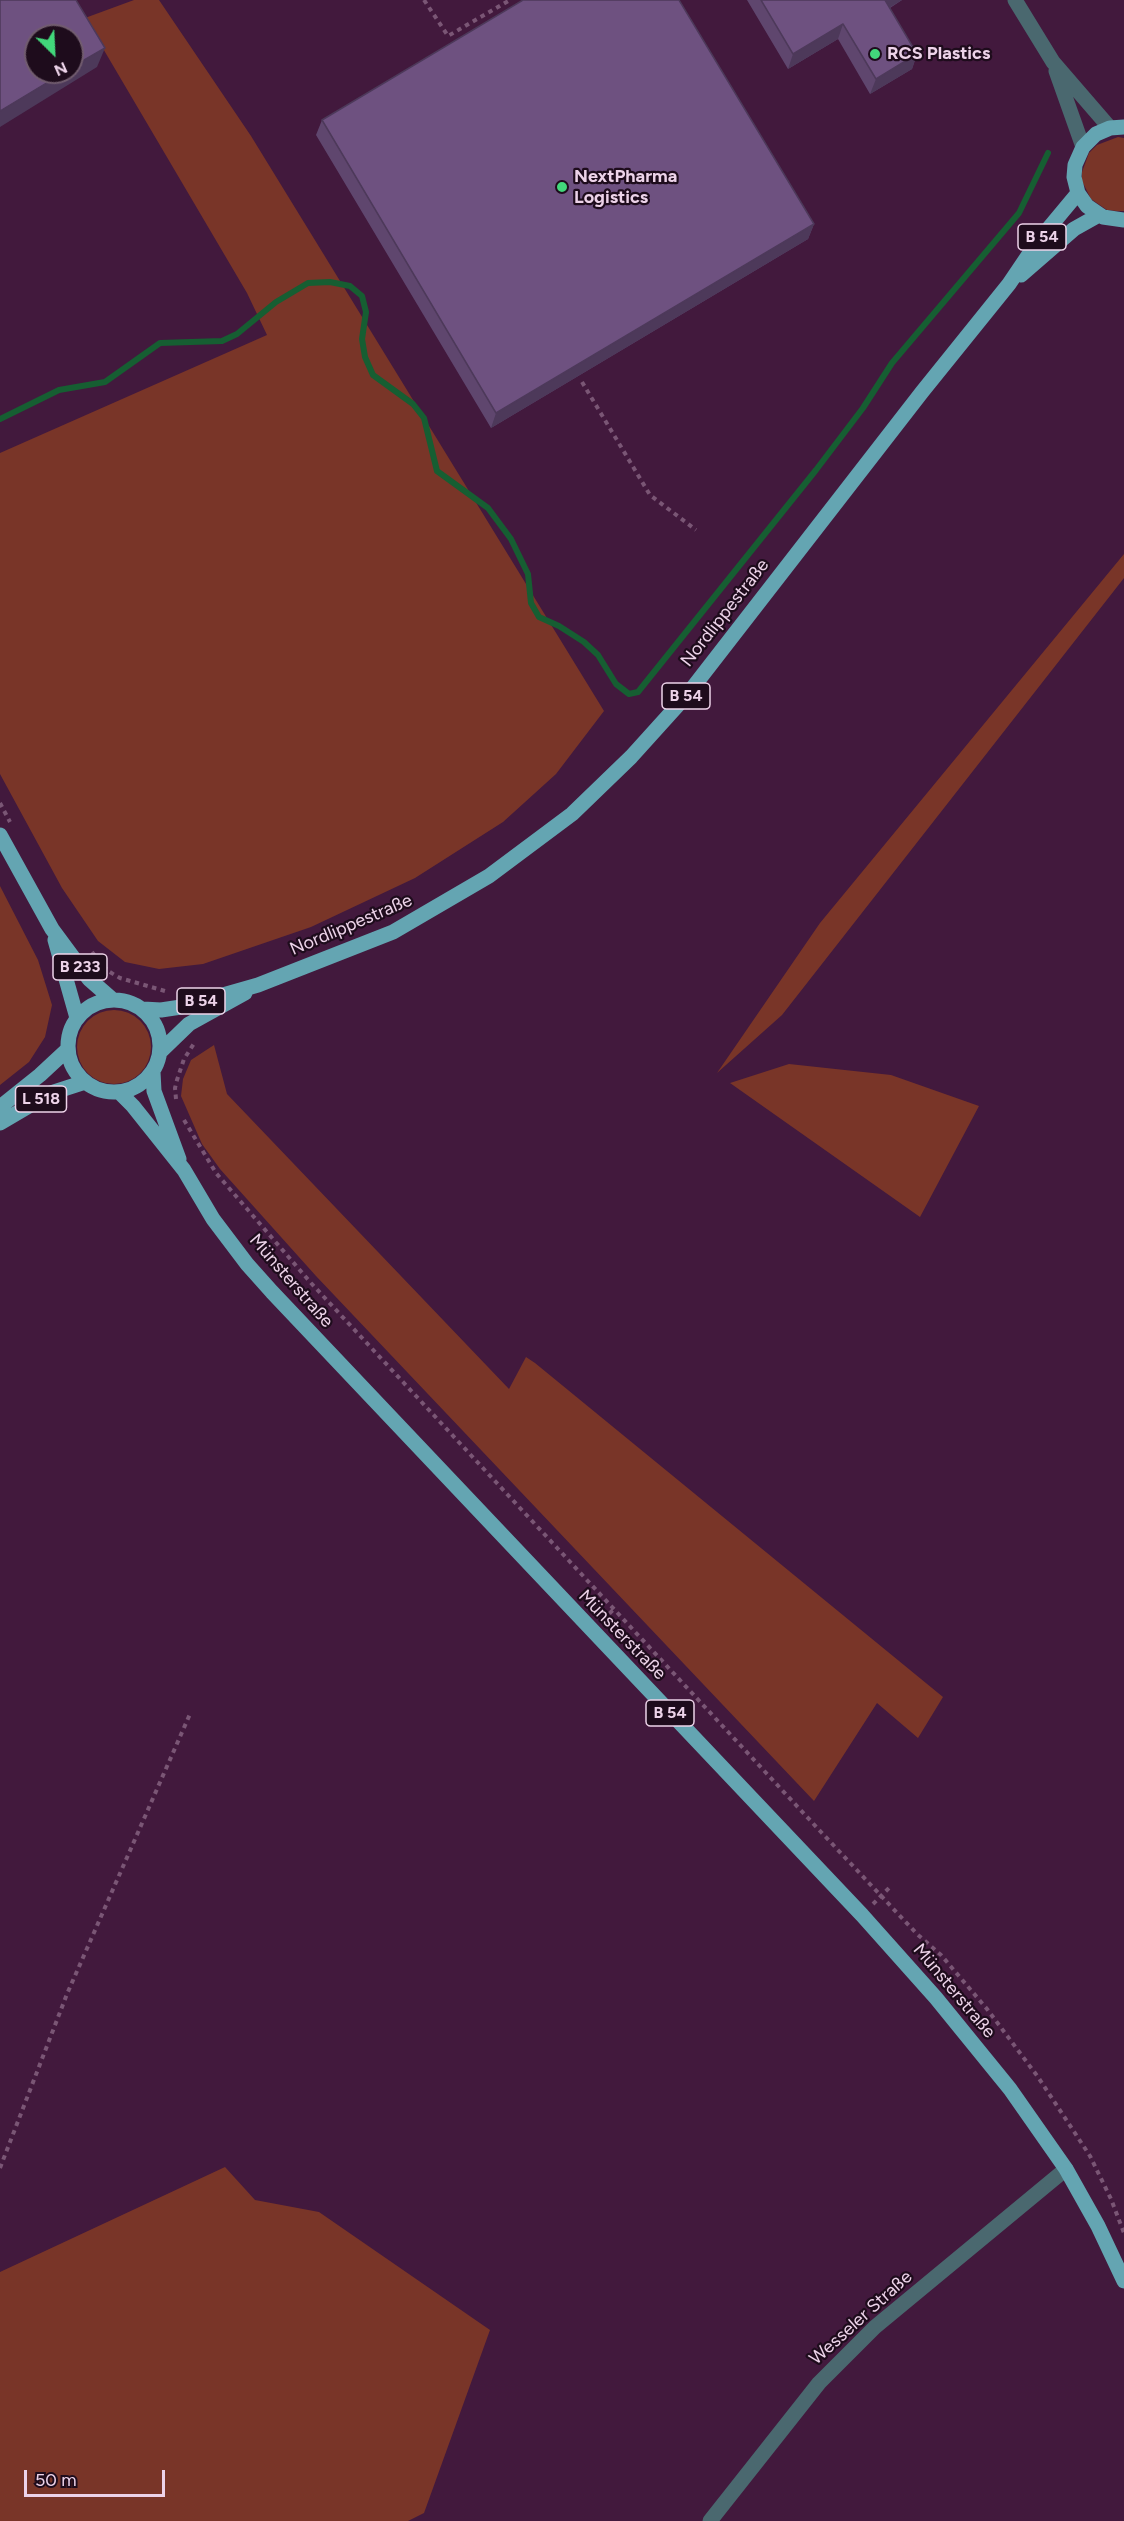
<!DOCTYPE html>
<html>
<head>
<meta charset="utf-8">
<style>
	body { margin:0 }
	#map { position:relative; width:1124px; height:2521px; overflow:hidden; background:#42193d; font-family:Figtree,sans-serif }
	canvas { display:block }
	.north { position:absolute; left:24px; top:24px; width:60px; height:60px; box-sizing:border-box; background:#1e0c1c; border:2px solid #715c6e; border-radius:50%; rotate:156deg; font-size:16px; font-weight:700; line-height:24px; text-align:center; color:#edd3e9 }
	.north::after { content:''; display:block; margin:auto; width:21px; height:27px; background:#42d77b; clip-path:polygon(50% 0,100% 100%,50% 72%,0 100%) }
	.scale { position:absolute; left:24px; top:2470px; width:141px; height:27px; box-sizing:border-box; border:3px solid #edd3e9; border-top:0; padding-left:8px; font-size:18px; line-height:21px; white-space:nowrap; color:#edd3e9; -webkit-text-stroke:4px #1e0c1c; paint-order:stroke }
</style>
</head>
<body>
<div id="map">
<canvas width="1124" height="2521"></canvas>
<div class="north">N</div>
<div class="scale">50 m</div>
</div>
<script>
const c = document.querySelector('canvas').getContext('2d');
c.lineJoin = 'round';
function paint(path, color) {
  c.fillStyle = color;
  c.fill(path, 'evenodd');
}
function poly(rows) {
  const path = new Path2D();
  for (const r of rows) {
    if (r.length === 3) {
      path.moveTo(r[0] + r[2], r[1]);
      path.arc(r[0], r[1], r[2], 0, 2 * Math.PI);
      continue;
    }
    path.moveTo(r[0], r[1]);
    for (let i = 2; i < r.length; i += 2) path.lineTo(r[i], r[i + 1]);
  }
  return path;
}
function strokePath(path, color, width, dash) {
  c.strokeStyle = color;
  c.lineWidth = width;
  c.lineCap = dash ? 'butt' : 'round';
  c.setLineDash(dash || []);
  c.stroke(path);
}
function label(font, color, halo, rows, align = 'center') {
  c.font = font + ' Figtree,sans-serif';
  c.lineWidth = 4.5;
  c.setLineDash([]);
  c.textBaseline = 'middle';
  c.strokeStyle = halo;
  c.fillStyle = color;
  for (const [text, x, y, turn = 0] of rows) {
    c.save();
    c.translate(x, y);
    c.rotate((+turn || 0) * Math.PI / 180);
    c.textAlign = isNaN(turn) ? turn : align;
    if (halo) c.strokeText(text, 0, 0);
    c.fillText(text, 0, 0);
    c.restore();
  }
}
paint(poly([
	[134,0,159,0,251,136,604,711,556,774,503,822,415,878,311,927,203,964,159,969,125,962,98,941,62,888,0,774,0,453,267,335,247,293,85,18],
	[1118,137,1124,138,1124,211,1117,211,1107,210,1091,199,1082,181,1082,172,1089,153,1097,145],
	[1124,554,1124,578,782,1015,717,1073,820,923],
	[0,886,38,960,52,1005,45,1037,29,1062,0,1085],
	[114,1047,37],
	[214,1045,227,1094,509,1389,526,1357,535,1363,943,1697,918,1738,877,1703,814,1801,316,1276,220,1169,202,1144,181,1096,183,1079,191,1060],
	[789,1064,891,1075,979,1106,920,1217,730,1083],
	[225,2167,255,2200,319,2212,490,2330,424,2513,408,2521,0,2521,0,2272]
]), '#793528');
strokePath(poly([
	[0,419,59,390,105,382,160,343,222,341,237,334,276,302,308,283,330,282,350,286,362,296,366,312,362,339,365,357,373,375,413,404,424,418,437,471,488,508,511,539,528,574,531,603,539,617,559,626,584,642,598,655,616,684,629,694,638,692,816,470,863,408,892,363,1019,213,1048,153]
]), '#165e32', 6);
strokePath(poly([
	[424,0,448,36,510,0],
	[582,382,650,495,696,530],
	[0,803,10,822],
	[92,952,108,971,120,978,165,991],
	[176,1099,175,1088,177,1080,184,1059,195,1042],
	[184,1120,216,1173,311,1283,821,1832,917,1934,941,1955,987,2009,1038,2077,1090,2156,1111,2199,1124,2233],
	[603,1620,614,1609],
	[873,1904,889,1888],
	[0,2168,67,1994,190,1714]
]), '#7a5675', 4, [4.5, 4.5]);
strokePath(poly([
	[1015,0,1053,62,1110,128],
	[1056,71,1083,147],
	[710,2521,819,2383,875,2327,1066,2169]
]), '#4a686f', 15);
strokePath(poly([
	[1124,127,1110,128,1096,134,1083,147,1075,165,1074,177,1078,193,1087,206,1103,217,1124,220],
	[1021,275,1074,229,1099,215],
	[0,835,52,929,89,979,113,1000],
	[55,940,77,1018],
	[114,1046,46],
	[143,1009,161,1010,181,1007,258,985,393,932,489,876,572,814,631,757,687,695,922,392,1009,284,1038,241,1078,193],
	[161,1051,189,1024,245,993],
	[153,1072,154,1091,179,1159],
	[119,1092,133,1106,184,1170,213,1219,247,1264,272,1292,862,1915,936,1998,1010,2089,1066,2169,1098,2226,1124,2281],
	[0,1107,40,1075,68,1049],
	[0,1123,51,1093,85,1082]
]), '#64a5b2', 15);
paint(poly([
	[747,0,902,0,890,8,917,54,912,69,870,94,838,39,788,69],
	[322,120,814,224,808,239,491,428,316,135]
]), '#5f466e');
paint(poly([
	[884,0,902,0,879,14],
	[843,24,838,39,788,69,793,54],
	[105,48,97,67,0,127,0,111,65,72,72,72,72,67],
	[917,54,912,69,870,94,876,79],
	[814,224,808,239,491,428,496,413]
]), '#4d395a');
const building = poly([
	[0,0,76,0,105,48,72,67,72,36,36,36,36,72,65,72,0,111,0,0],
	[523,0,679,0,814,224,496,413,322,120,523,0],
	[761,0,885,0,917,54,876,79,843,24,793,54,761,0]
]);
paint(building, '#6e5180');
strokePath(building, '#4d395a', 1.5);
for (const [x, y, r, color] of [
	[875,54,6,"#42d77b"],
	[562,187,6,"#42d77b"]
]) {
  const dot = new Path2D();
  dot.arc(x, y, r, 0, 2 * Math.PI);
  c.fillStyle = color;
  c.fill(dot);
  strokePath(dot, '#1e0c1c', 2);
}
for (const [x, y, w] of [
	[1042,237,48],
	[686,696,48],
	[80,967,54],
	[201,1001,48],
	[41,1099,51],
	[670,1713,48]
]) {
  const box = new Path2D();
  box.roundRect(x - w / 2, y - 13, w, 26, 4.5);
  c.fillStyle = '#1e0c1c';
  c.fill(box);
  strokePath(box, '#edd3e9', 1.5);
}
label('bold 16px', '#edd3e9', null, [
	["B 54",1042,237],
	["B 54",686,696],
	["B 233",80,967],
	["B 54",201,1001],
	["L 518",41,1099],
	["B 54",670,1713]
]);
label('bold 18px', '#edd3e9', '#1e0c1c', [
	["RCS Plastics",887,54],
	["NextPharma",574,177],
	["Logistics",574,198]
], 'left');
label('18px', '#edd3e9', '#1e0c1c', [
	["Nordlippestraße",725,613,-52],
	["Nordlippestraße",351,925,-23],
	["Münsterstraße",291,1281,49],
	["Münsterstraße",622,1635,46],
	["Münsterstraße",954,1991,50],
	["Wesseler Straße",861,2318,-42]
]);
</script>
</body>
</html>
